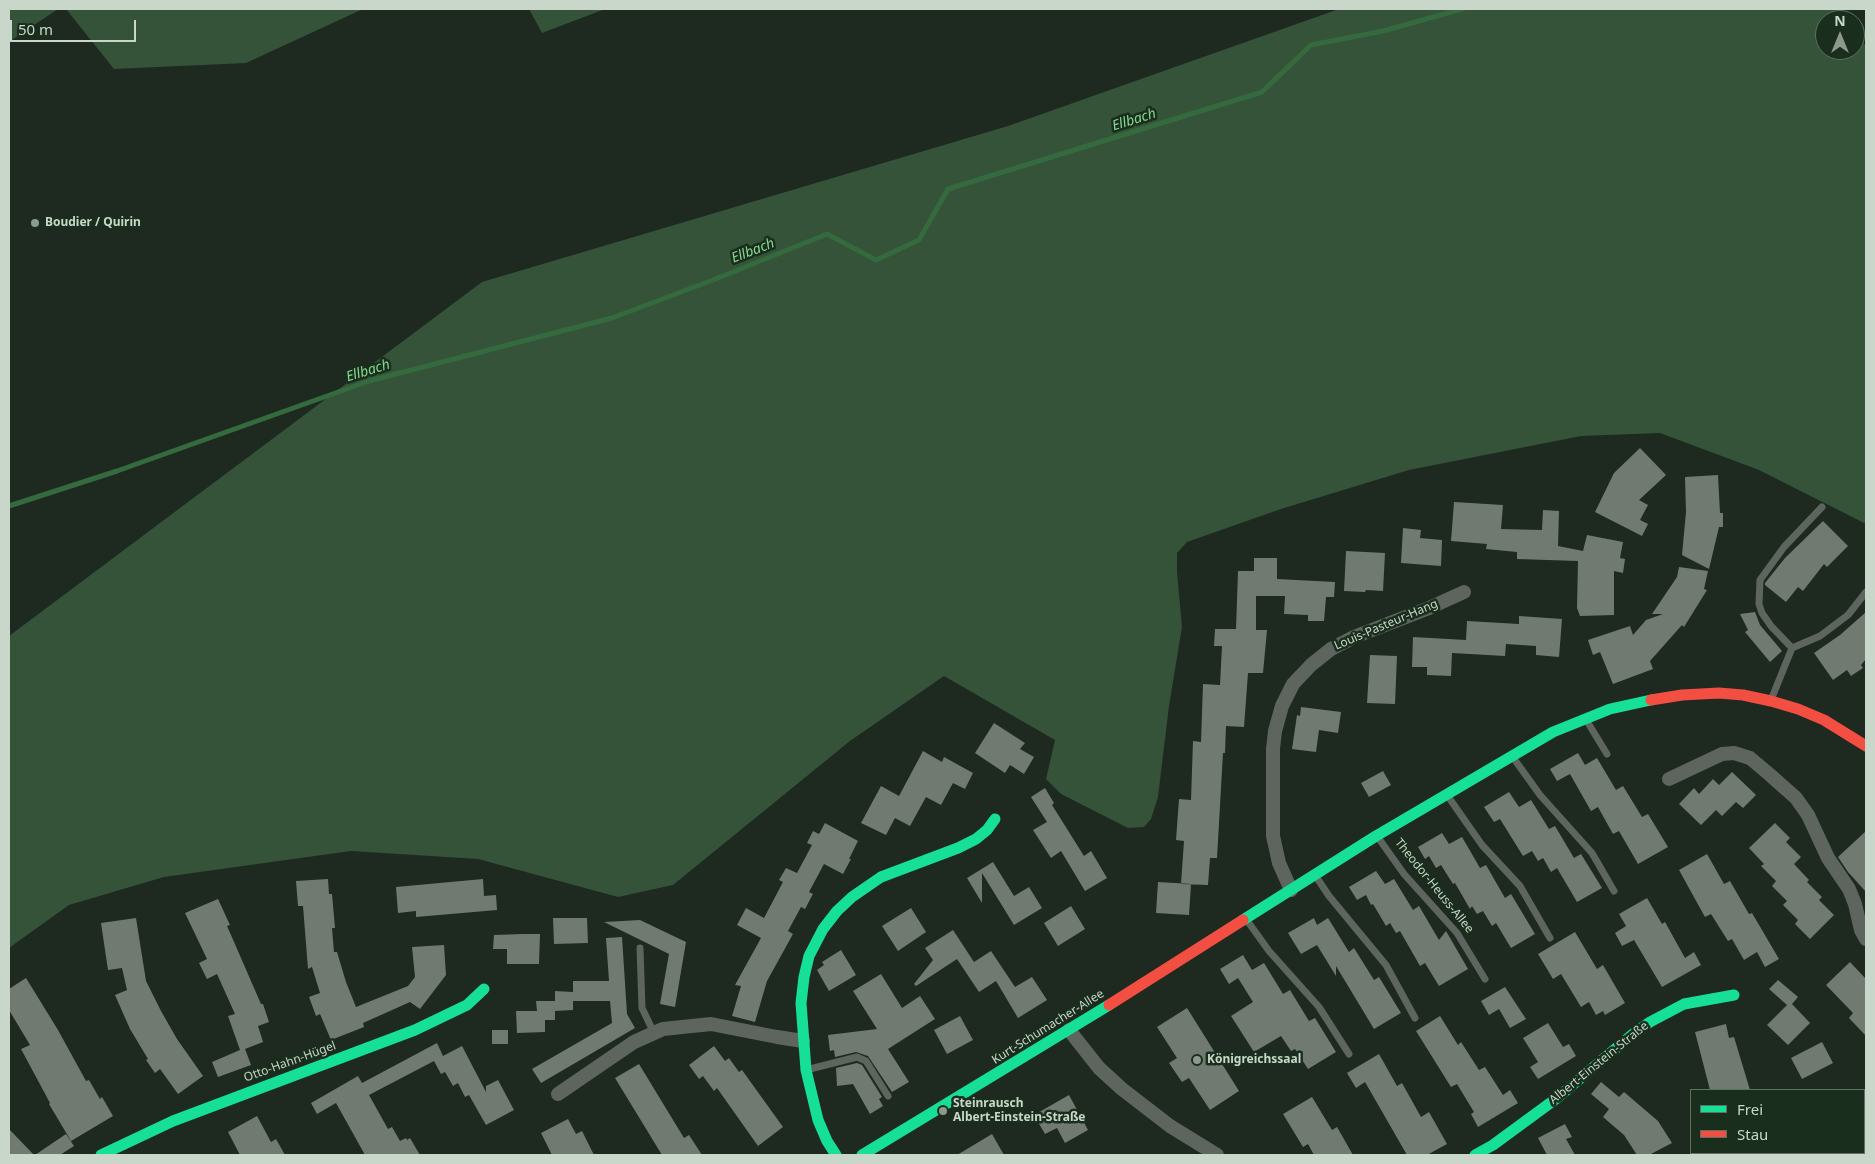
<!DOCTYPE html>
<html>
<head>
<meta charset="utf-8">
<style>
	body { margin:0 }
	#map { position:relative; width:1875px; height:1164px; overflow:hidden; background:#1e2920; font-family:"Noto Sans",sans-serif }
	canvas { display:block }
	.frame { position:absolute; inset:0; border:10px solid #c9d6ca; pointer-events:none }
	.legend { position:absolute; left:1690px; top:1089px; width:175px; height:65px; box-sizing:border-box; background:#192e1c; border:1px solid #5f7162; margin:0; padding:6px 9px; list-style:none; font-size:15px; color:#c9d6ca }
	.legend li { display:flex; align-items:center; gap:10px; height:25px }
	.legend b { width:25px; border:1px solid #5f7162 }
	.north { position:absolute; left:1815px; top:10px; width:50px; height:50px; box-sizing:border-box; background:#192e1c; border:1px solid #5f7162; border-radius:50%; rotate:0deg; font-size:14px; font-weight:700; line-height:20px; text-align:center; color:#c9d6ca }
	.north::after { content:''; display:block; margin:auto; width:18px; height:22px; background:#8d998e; clip-path:polygon(50% 0,100% 100%,50% 72%,0 100%) }
	.scale { position:absolute; left:10px; top:20px; width:126px; height:22px; box-sizing:border-box; border:2px solid #c9d6ca; border-top:0; padding-left:6px; font-size:15px; line-height:18px; white-space:nowrap; color:#c9d6ca; -webkit-text-stroke:4px #192e1c; paint-order:stroke }
</style>
</head>
<body>
<div id="map">
<canvas width="1875" height="1164"></canvas>
<div class="frame"></div>
<ul class="legend">
<li><b style="height:6px;background:#16e098"></b>Frei</li>
<li><b style="height:6px;background:#f24e42"></b>Stau</li>
</ul>
<div class="north">N</div>
<div class="scale">50 m</div>
</div>
<script>
const c = document.querySelector('canvas').getContext('2d');
c.lineJoin = 'round';
function paint(path, color) {
  c.fillStyle = color;
  c.fill(path, 'evenodd');
}
function poly(rows) {
  const path = new Path2D();
  for (const r of rows) {
    path.moveTo(r[0], r[1]);
    for (let i = 2; i < r.length; i += 2) path.lineTo(r[i], r[i + 1]);
  }
  return path;
}
function strokePath(path, color, width, dash) {
  c.strokeStyle = color;
  c.lineWidth = width;
  c.lineCap = dash ? 'butt' : 'round';
  c.setLineDash(dash || []);
  c.stroke(path);
}
function label(font, color, halo, rows, align = 'center') {
  c.font = font + ' "Noto Sans",sans-serif';
  c.lineWidth = 5;
  c.setLineDash([]);
  c.textBaseline = 'middle';
  c.strokeStyle = halo;
  c.fillStyle = color;
  for (const [text, x, y, turn = 0] of rows) {
    c.save();
    c.translate(x, y);
    c.rotate((+turn || 0) * Math.PI / 180);
    c.textAlign = isNaN(turn) ? turn : align;
    if (halo) c.strokeText(text, 0, 0);
    c.fillText(text, 0, 0);
    c.restore();
  }
}
paint(poly([
	[9,9,58,9,9,42],
	[66,9,363,9,246,63,114,69],
	[529,9,605,9,542,33],
	[1339,9,1835,9,1844,20,1825,20,1825,50,1855,50,1855,33,1866,46,1866,524,1759,470,1660,433,1581,436,1409,470,1281,509,1187,542,1177,553,1177,572,1182,627,1169,706,1158,797,1151,819,1144,827,1128,828,1061,794,1046,779,1055,740,944,676,850,741,673,885,618,897,478,859,351,851,164,877,69,905,9,948,9,636,482,282,1008,126]
]), '#345338');
strokePath(poly([
	[9,506,117,471,369,381,612,318,713,280,827,234,876,260,919,240,948,189,1262,92,1311,45,1383,31,1462,9]
]), '#346a3d', 5);
paint(poly([
	[1640,448,1666,475,1639,500,1648,505,1640,520,1648,524,1642,536,1595,512,1614,473],
	[1718,475,1720,513,1723,513,1723,527,1719,527,1709,569,1682,555,1686,512,1685,477],
	[1454,502,1503,505,1501,529,1542,530,1543,510,1559,511,1558,546,1583,551,1587,535,1623,542,1620,558,1625,559,1623,573,1614,571,1614,615,1580,616,1577,608,1578,561,1517,559,1517,552,1486,549,1487,544,1451,541],
	[1823,521,1848,546,1827,567,1824,564,1803,591,1798,587,1786,602,1765,585,1765,583,1785,558],
	[1403,528,1421,530,1420,538,1442,540,1441,566,1401,563],
	[1346,551,1385,553,1383,591,1366,590,1365,592,1344,591],
	[1254,558,1277,558,1277,579,1335,582,1334,597,1326,597,1324,621,1308,621,1308,615,1284,614,1285,596,1256,596,1256,630,1267,630,1263,673,1248,673,1244,727,1226,726,1225,753,1223,753,1217,858,1210,858,1208,885,1181,884,1184,841,1176,840,1179,799,1191,800,1193,741,1201,742,1203,684,1220,685,1222,646,1214,646,1215,629,1236,629,1238,571,1254,571],
	[1679,567,1708,571,1704,589,1707,590,1684,627,1682,625,1650,661,1653,669,1613,684,1600,652,1593,655,1588,640,1630,626,1633,635,1646,620,1663,614,1652,614,1677,577],
	[1755,612,1760,625,1782,651,1770,662,1745,632,1748,630,1740,614],
	[1866,612,1866,659,1861,665,1863,668,1851,676,1847,670,1833,680,1814,653,1840,635],
	[1519,616,1562,619,1559,657,1536,655,1536,646,1506,644,1505,656,1452,653,1451,676,1427,675,1427,667,1412,667,1413,637,1466,640,1467,621,1519,624],
	[1370,655,1397,656,1395,704,1367,703],
	[1301,707,1341,712,1338,733,1319,730,1316,752,1292,749,1297,715,1300,716],
	[994,723,1025,743,1020,749,1034,757,1024,774,1010,765,1005,773,975,753],
	[923,751,942,762,944,757,973,773,965,789,953,783,941,805,926,797,910,826,895,818,886,835,861,823,881,786,899,796],
	[1578,753,1585,765,1597,758,1616,790,1623,786,1642,817,1648,814,1668,847,1638,864,1619,831,1613,834,1598,807,1591,811,1570,774,1557,781,1550,769],
	[1383,771,1391,785,1369,797,1361,783],
	[1732,772,1756,795,1743,808,1736,802,1722,816,1716,810,1701,825,1679,804,1694,788,1699,794,1713,779,1719,785],
	[1045,788,1054,803,1052,805,1084,856,1091,851,1107,878,1085,891,1061,851,1051,858,1033,830,1047,822,1031,797],
	[1509,792,1519,807,1531,800,1549,829,1555,826,1574,858,1581,854,1602,888,1577,902,1557,868,1551,872,1543,858,1538,861,1532,851,1523,856,1500,819,1494,822,1484,807],
	[825,823,858,841,849,859,851,859,843,874,824,864,809,892,813,894,805,909,801,907,788,931,793,934,767,981,755,1022,732,1016,741,986,735,985,761,938,737,925,746,908,764,918,783,882,779,880,786,868,797,873,812,845,807,843,813,831,819,834],
	[1775,823,1790,838,1786,842,1801,857,1794,864,1809,880,1807,882,1822,897,1819,900,1834,915,1810,939,1795,924,1798,920,1783,905,1787,901,1772,886,1776,881,1761,866,1764,864,1749,848],
	[1866,831,1866,892,1848,872,1838,857],
	[1442,833,1449,844,1462,837,1480,868,1486,865,1505,898,1511,894,1535,934,1511,948,1496,923,1492,926,1483,911,1477,914,1472,906,1470,909,1455,883,1453,884,1441,865,1436,868,1429,856,1425,859,1418,847],
	[1707,854,1724,884,1730,881,1749,914,1752,913,1779,959,1765,967,1757,952,1744,960,1732,939,1728,941,1711,914,1705,917,1679,870],
	[993,862,1014,896,1029,887,1042,908,1014,925,982,873,982,903,967,878],
	[1376,871,1385,884,1394,879,1413,910,1419,906,1439,940,1446,931,1468,969,1439,986,1425,963,1420,966,1400,931,1396,933,1390,923,1386,926,1373,904,1371,905,1366,895,1357,900,1349,887],
	[328,879,329,894,332,894,335,928,332,928,334,952,337,952,346,982,356,1007,408,986,415,977,412,947,444,945,446,975,420,1009,410,1002,363,1023,364,1027,331,1040,320,1014,316,1016,309,997,320,993,312,967,308,969,303,906,298,906,296,881],
	[483,879,484,896,496,895,497,910,416,917,416,911,398,913,396,887],
	[1158,882,1191,884,1189,915,1156,913],
	[1647,898,1662,924,1665,922,1685,958,1694,952,1701,965,1662,987,1634,940,1622,946,1615,933,1626,926,1619,914],
	[218,899,230,925,227,926,231,935,261,1004,263,1004,269,1022,258,1026,263,1042,245,1049,251,1065,218,1077,212,1062,240,1050,228,1016,235,1014,217,974,207,979,199,963,207,959,185,913],
	[1071,906,1085,929,1058,946,1044,923],
	[911,908,926,932,898,951,882,926],
	[136,918,146,981,161,1011,177,1039,203,1076,178,1094,160,1069,155,1073,146,1060,148,1059,130,1029,115,995,127,990,122,968,108,970,101,923],
	[553,918,587,918,588,943,554,944],
	[1314,918,1317,925,1328,918,1349,952,1354,948,1374,980,1379,977,1401,1013,1374,1029,1336,966,1336,976,1317,945,1301,954,1288,933],
	[640,920,686,942,675,1007,660,1004,669,954,604,922],
	[953,930,974,962,991,951,1015,987,1032,977,1047,1000,1018,1018,996,981,979,992,957,959,916,986,914,984,933,960,925,948],
	[1575,932,1597,969,1603,965,1625,1003,1605,1015,1603,1011,1596,1015,1589,1002,1581,1007,1561,974,1553,979,1538,954],
	[522,934,540,934,539,964,507,964,507,949,493,949,494,935],
	[622,937,627,1014,635,1028,541,1083,532,1069,612,1023,610,1001,573,1001,573,1010,555,1011,555,991,573,992,573,981,609,981,606,938],
	[841,950,856,975,829,991,817,970,824,965,822,962],
	[1243,955,1252,970,1264,963,1283,994,1290,990,1309,1021,1315,1018,1336,1052,1308,1069,1295,1049,1291,1051,1281,1036,1254,1052,1231,1016,1253,1002,1238,978,1229,984,1220,969],
	[1850,962,1866,979,1866,1036,1849,1018,1853,1013,1826,985],
	[881,974,902,1008,920,996,935,1019,888,1049,909,1082,892,1092,868,1056,856,1052,835,1057,834,1050,830,1051,828,1035,877,1029,853,991],
	[26,978,58,1030,86,1081,89,1080,100,1099,102,1097,113,1116,71,1141,49,1104,50,1103,21,1049,30,1045,9,1010,9,989],
	[1778,980,1798,997,1792,1004,1810,1023,1788,1045,1767,1025,1787,1005,1769,989],
	[1505,987,1526,1019,1510,1028,1499,1009,1489,1015,1481,1001],
	[536,1001,555,1001,555,1020,545,1020,545,1032,517,1033,516,1011,537,1011],
	[1187,1008,1239,1091,1210,1110,1189,1078,1182,1082,1169,1063,1177,1058,1157,1027],
	[960,1016,973,1040,947,1054,934,1030],
	[1440,1016,1458,1045,1461,1042,1479,1070,1485,1067,1503,1095,1510,1090,1518,1103,1478,1127,1471,1114,1474,1112,1457,1084,1451,1087,1416,1031],
	[1548,1023,1563,1047,1569,1044,1576,1056,1538,1079,1530,1067,1538,1062,1523,1038],
	[1726,1024,1729,1038,1734,1037,1750,1090,1710,1090,1695,1032],
	[492,1030,508,1030,508,1044,492,1044],
	[1822,1042,1833,1063,1802,1079,1791,1058],
	[437,1043,443,1056,462,1046,486,1092,486,1086,498,1080,514,1110,486,1125,469,1095,465,1097,458,1083,453,1086,445,1072,441,1074,434,1061,369,1095,388,1129,392,1127,400,1141,406,1138,407,1140,410,1138,420,1155,365,1155,336,1103,317,1114,311,1103,358,1076,362,1083],
	[714,1046,725,1061,729,1058,739,1072,742,1070,783,1127,758,1146,717,1088,714,1091,703,1076,699,1079,689,1065],
	[1379,1054,1397,1086,1402,1083,1421,1117,1429,1112,1447,1144,1427,1155,1407,1155,1365,1082,1356,1088,1347,1073],
	[857,1063,862,1065,882,1097,879,1099,883,1106,870,1114,853,1084,837,1086,836,1068],
	[639,1064,684,1138,689,1135,702,1155,662,1155,615,1078],
	[1601,1082,1619,1097,1624,1092,1658,1121,1672,1143,1649,1155,1637,1155,1624,1135,1603,1117,1609,1109,1591,1094],
	[1069,1095,1088,1130,1065,1143,1057,1128,1045,1134,1034,1115],
	[1312,1097,1332,1130,1337,1127,1353,1155,1314,1155,1308,1144,1303,1147,1283,1114],
	[257,1116,271,1142,276,1139,285,1155,240,1155,228,1132],
	[568,1119,576,1134,582,1131,594,1155,552,1155,541,1133],
	[1565,1124,1572,1137,1566,1139,1575,1155,1547,1155,1538,1138],
	[9,1129,34,1155,9,1155],
	[66,1134,74,1146,60,1155,35,1155],
	[992,1134,1004,1155,957,1155]
]), '#707a71');
strokePath(poly([
	[1792,648,1820,636,1848,615,1866,592],
	[1771,700,1792,648,1771,626,1762,613,1759,604,1760,580,1784,547,1822,507],
	[1585,718,1607,754],
	[1512,756,1540,795,1592,853,1614,891],
	[1447,795,1482,845,1520,886,1550,938],
	[1377,836,1404,874,1457,933,1485,979],
	[1315,875,1329,896,1386,965,1415,1018],
	[1246,919,1269,951,1319,1007,1349,1054],
	[640,948,642,1008,654,1033],
	[806,1070,857,1057,866,1061,888,1096]
]), '#5d655e', 7);
strokePath(poly([
	[1669,779,1722,754,1734,753,1750,758,1769,774,1796,798,1808,815,1828,858,1849,889,1855,904,1861,930,1866,939],
	[1291,890,1279,863,1273,836,1273,749,1275,731,1282,706,1293,684,1311,665,1331,649,1354,637,1429,608,1464,592],
	[1069,1030,1099,1068,1122,1089,1170,1126,1217,1155],
	[558,1094,634,1042,663,1029,711,1024,777,1037,803,1041]
]), '#5d655e', 14);
strokePath(poly([
	[1243,920,1376,836,1553,732,1610,709,1651,700],
	[101,1155,173,1121,415,1030,467,1005,484,989],
	[836,1155,827,1141,818,1120,806,1070,801,1003,804,977,809,956,823,929,837,911,852,897,881,877,958,848,976,839,987,830,995,819],
	[862,1155,1109,1005],
	[1475,1155,1493,1145,1557,1098,1633,1034,1650,1022,1684,1004,1734,995]
]), '#16e098', 11);
strokePath(poly([
	[1651,700,1682,695,1719,693,1743,695,1771,701,1798,709,1824,720,1866,746],
	[1109,1005,1243,920]
]), '#f24e42', 11);
for (const [x, y, r, color] of [
	[35,223,5,"#8d998e"],
	[1197,1060,5,"#8d998e"],
	[943,1111,5,"#8d998e"]
]) {
  const dot = new Path2D();
  dot.arc(x, y, r, 0, 2 * Math.PI);
  c.fillStyle = color;
  c.fill(dot);
  strokePath(dot, '#192e1c', 2);
}
label('bold 12px', '#c9d6ca', '#192e1c', [
	["Boudier / Quirin",45,223],
	["Königreichssaal",1207,1060],
	["Steinrausch",953,1104],
	["Albert-Einstein-Straße",953,1118]
], 'left');
label('12px', '#c9d6ca', '#192e1c', [
	["Louis-Pasteur-Hang",1386,625,-23],
	["Theodor-Heuss-Allee",1434,886,51],
	["Kurt-Schumacher-Allee",1048,1027,-32],
	["Otto-Hahn-Hügel",290,1062,-20],
	["Albert-Einstein-Straße",1599,1063,-39]
]);
label('italic 14px', '#86d892', '#192e1c', [
	["Ellbach",1134,120,-17],
	["Ellbach",753,251,-21],
	["Ellbach",368,371,-17]
]);
</script>
</body>
</html>
